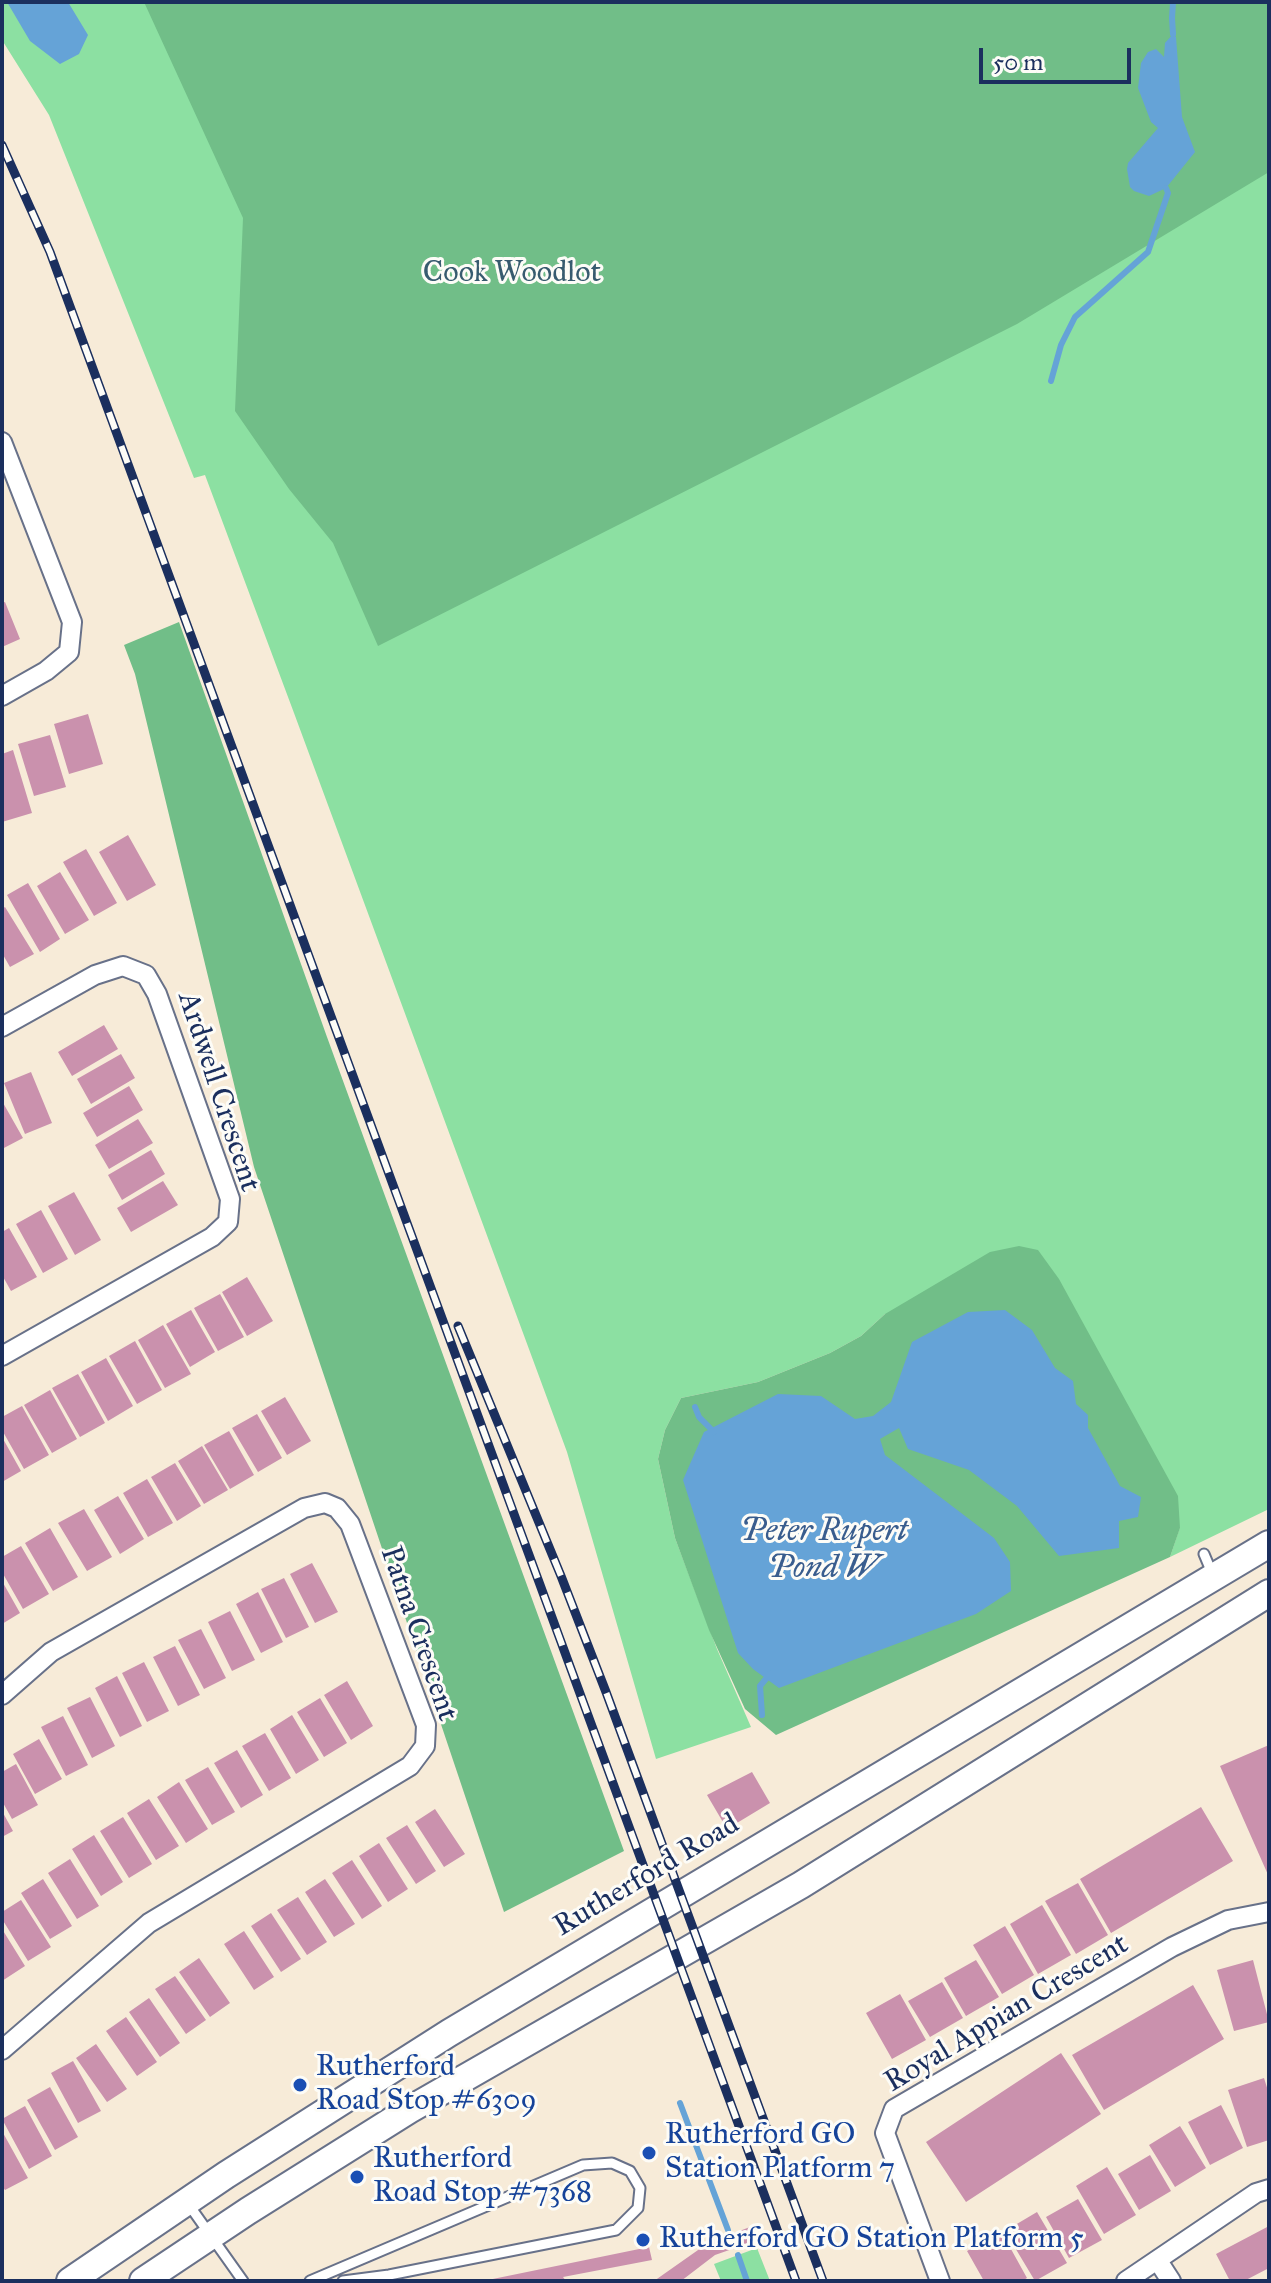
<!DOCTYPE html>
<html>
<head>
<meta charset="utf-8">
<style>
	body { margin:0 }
	#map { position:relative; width:1271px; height:2283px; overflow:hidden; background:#f7ebd8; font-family:"IM FELL Great Primer",serif }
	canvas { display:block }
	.frame { position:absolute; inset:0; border:4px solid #1b2f5e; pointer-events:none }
	.scale { position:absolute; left:979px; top:48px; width:152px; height:36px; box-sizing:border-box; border:4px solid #1b2f5e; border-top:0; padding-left:10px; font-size:24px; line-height:28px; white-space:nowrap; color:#1b2f5e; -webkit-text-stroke:6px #fdfcf7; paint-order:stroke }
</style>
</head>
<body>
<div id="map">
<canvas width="1271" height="2283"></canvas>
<div class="frame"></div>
<div class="scale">50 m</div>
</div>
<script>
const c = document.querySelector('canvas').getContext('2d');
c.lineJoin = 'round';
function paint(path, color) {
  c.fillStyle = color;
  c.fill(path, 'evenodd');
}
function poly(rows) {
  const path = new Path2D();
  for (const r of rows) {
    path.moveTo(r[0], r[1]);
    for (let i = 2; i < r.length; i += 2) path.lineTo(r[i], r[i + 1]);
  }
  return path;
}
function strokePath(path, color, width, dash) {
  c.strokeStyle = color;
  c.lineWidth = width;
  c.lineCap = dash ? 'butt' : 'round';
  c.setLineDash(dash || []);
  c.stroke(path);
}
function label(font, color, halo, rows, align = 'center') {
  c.font = font + ' "IM FELL Great Primer",serif';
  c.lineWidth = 6;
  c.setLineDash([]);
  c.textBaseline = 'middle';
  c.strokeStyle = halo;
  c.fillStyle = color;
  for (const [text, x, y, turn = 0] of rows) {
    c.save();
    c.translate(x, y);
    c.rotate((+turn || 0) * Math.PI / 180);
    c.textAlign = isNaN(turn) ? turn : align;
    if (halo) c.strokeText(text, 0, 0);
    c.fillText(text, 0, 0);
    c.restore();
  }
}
paint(poly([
	[2,2,1269,2,1269,1509,1170,1557,1180,1527,885,1314,861,1336,830,1353,758,1382,681,1398,665,1430,658,1459,675,1538,717,1649,751,1727,656,1759,567,1452,294,713,205,475,194,478,49,115,2,40],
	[757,2248,770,2281,721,2281,714,2264]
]), '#8ce0a2');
paint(poly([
	[144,2,1269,2,1269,172,1017,324,378,646,333,543,289,489,235,411,243,218],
	[179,622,327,1037,624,1851,504,1912,254,1167,135,674,124,645],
	[1019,1246,1038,1250,1059,1279,1178,1496,1180,1528,1170,1557,776,1735,745,1709,709,1630,675,1538,658,1459,665,1430,681,1398,758,1382,830,1353,861,1336,885,1314,990,1252]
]), '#71be88');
paint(poly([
	[7,2,68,2,88,35,79,54,60,64,30,41],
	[1173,34,1176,37,1182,117,1195,152,1166,188,1149,196,1134,191,1130,187,1127,169,1128,163,1158,128,1151,122,1138,88,1141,63,1148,52,1156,49,1164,57,1165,43],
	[1005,1310,1032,1330,1055,1368,1073,1381,1076,1404,1088,1415,1088,1428,1120,1486,1141,1497,1138,1517,1119,1521,1119,1548,1059,1556,1017,1506,969,1470,908,1449,899,1428,880,1439,885,1455,994,1538,1010,1562,1011,1591,976,1614,779,1688,753,1669,738,1653,683,1480,704,1432,778,1394,821,1396,855,1419,873,1416,891,1402,912,1342,968,1312]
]), '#65a3d7');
strokePath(poly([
	[1173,2,1172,18,1173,34],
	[1051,381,1061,345,1075,317,1148,252,1168,193,1166,188],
	[695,1407,699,1417,714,1432],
	[762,1715,760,1686,770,1674],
	[680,2103,728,2230],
	[738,2255,747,2281]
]), '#65a3d7', 6);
paint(poly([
	[5,602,20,639,2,647,2,603],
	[88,714,103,764,69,774,54,724],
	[50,735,66,787,34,796,18,744],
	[13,750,32,813,2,822,2,754],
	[128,835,156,885,127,901,99,852],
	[86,849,117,903,94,916,63,862],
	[60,872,89,920,65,934,37,886],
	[28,883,60,939,40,952,7,895],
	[5,907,34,954,10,967,2,953,2,909],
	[104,1025,118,1049,72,1076,58,1052],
	[121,1054,135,1078,91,1104,77,1079],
	[31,1072,52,1123,25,1134,4,1083],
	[129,1086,143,1110,97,1137,83,1113],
	[2,1101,23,1138,2,1149],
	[138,1119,153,1143,109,1169,95,1145],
	[151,1150,165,1174,122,1200,108,1175],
	[163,1181,178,1205,131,1232,117,1208],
	[74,1192,101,1240,75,1255,48,1206],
	[41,1210,68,1259,43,1273,16,1224],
	[9,1228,37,1277,11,1291,2,1275,2,1232],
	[247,1277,273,1321,247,1336,222,1292],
	[220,1294,244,1337,218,1351,194,1308],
	[191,1310,215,1352,190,1367,166,1324],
	[163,1325,191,1374,165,1388,138,1340],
	[135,1341,162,1390,137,1404,109,1356],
	[106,1358,133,1406,108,1421,81,1372],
	[78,1374,105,1423,80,1437,52,1388],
	[50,1390,77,1439,52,1453,24,1405],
	[285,1397,311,1441,287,1455,261,1411],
	[22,1406,49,1455,24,1469,2,1430,2,1417],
	[257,1414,282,1458,258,1472,232,1428],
	[229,1431,254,1475,230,1489,204,1445],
	[2,1437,21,1471,2,1482],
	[202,1446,228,1490,204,1504,178,1461],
	[175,1463,201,1506,177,1521,151,1477],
	[147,1479,173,1523,148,1537,123,1493],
	[118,1496,144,1539,120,1554,94,1510],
	[84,1509,112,1557,87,1571,58,1523],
	[50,1528,78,1577,53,1591,25,1543],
	[21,1546,49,1594,23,1609,2,1572,2,1557],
	[312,1563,338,1612,315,1623,290,1574],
	[284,1578,309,1627,286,1638,261,1589],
	[2,1581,20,1613,2,1624],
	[258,1592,283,1642,261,1653,236,1604],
	[230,1611,255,1660,232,1671,208,1622],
	[201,1629,226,1678,204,1689,178,1640],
	[175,1646,200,1695,178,1706,153,1657],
	[144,1662,169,1711,147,1722,122,1673],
	[117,1676,142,1726,120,1737,95,1688],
	[347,1681,373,1726,351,1740,324,1695],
	[90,1697,115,1746,92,1758,67,1708],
	[320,1698,347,1743,324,1757,297,1712],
	[292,1715,319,1760,296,1774,270,1729],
	[63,1716,88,1765,66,1776,41,1727],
	[265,1733,291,1778,269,1791,242,1746],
	[39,1739,62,1779,35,1794,13,1754],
	[1269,1745,1269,1877,1220,1766],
	[237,1750,263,1795,241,1808,214,1763],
	[16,1764,38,1805,12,1819,2,1801,2,1772],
	[208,1767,235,1812,212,1825,185,1780],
	[752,1772,770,1803,727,1829,707,1795],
	[179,1782,208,1829,186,1843,157,1797],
	[149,1799,179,1846,156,1860,127,1813],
	[1201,1807,1233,1861,1111,1933,1080,1879],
	[435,1809,465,1854,444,1867,415,1822],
	[2,1811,13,1831,2,1837],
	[123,1817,152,1864,129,1878,100,1831],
	[407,1825,436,1871,416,1884,386,1838],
	[94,1835,123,1882,101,1896,72,1849],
	[379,1843,408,1889,388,1902,359,1856],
	[70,1859,99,1906,77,1919,48,1873],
	[352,1860,382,1906,362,1919,332,1873],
	[43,1879,72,1926,50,1939,21,1893],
	[325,1879,355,1924,334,1937,305,1892],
	[1078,1883,1108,1935,1076,1954,1045,1901],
	[298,1897,327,1942,307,1955,277,1910],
	[21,1900,51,1947,28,1961,2,1919,2,1912],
	[1042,1905,1071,1955,1038,1974,1010,1924],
	[271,1913,301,1959,281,1972,251,1926],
	[1005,1926,1034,1975,1002,1994,973,1945],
	[2,1929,25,1966,2,1981],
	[244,1931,274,1977,254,1990,224,1944],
	[199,1958,230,2003,210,2017,179,1972],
	[976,1960,999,1997,966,2016,944,1978],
	[1253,1960,1269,2022,1234,2031,1217,1970],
	[175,1976,206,2020,186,2034,155,1989],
	[942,1982,963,2018,930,2037,908,2001],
	[1193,1985,1224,2039,1104,2110,1072,2055],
	[900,1994,926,2040,892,2059,866,2013],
	[149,1998,180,2043,160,2057,129,2012],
	[126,2017,157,2062,137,2076,106,2031],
	[96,2044,127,2089,107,2102,76,2058],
	[1061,2053,1101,2114,966,2202,926,2142],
	[73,2061,101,2111,78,2123,51,2073],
	[1264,2078,1269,2094,1269,2140,1247,2147,1228,2090],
	[50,2087,78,2137,55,2150,27,2100],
	[1221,2105,1243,2148,1210,2165,1188,2122],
	[25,2106,52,2156,29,2169,2,2119],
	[1180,2126,1206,2168,1175,2187,1149,2145],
	[2,2131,28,2178,5,2190,2,2186],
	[1150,2155,1171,2191,1139,2210,1118,2174],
	[1107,2167,1136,2215,1104,2234,1076,2186],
	[1078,2199,1102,2240,1069,2258,1046,2217],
	[1037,2212,1067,2263,1035,2281,1005,2231],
	[1269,2226,1269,2268,1244,2281,1230,2281,1216,2254],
	[750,2227,755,2241,715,2255,681,2281,654,2281,708,2243],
	[1001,2231,1027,2278,1022,2281,984,2281,967,2251],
	[649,2247,652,2260,563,2277,566,2281,483,2281]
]), '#ca91ad');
const service = poly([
	[1204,1554,1212,1573],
	[189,2205,243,2281],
	[310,2281,583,2165,612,2163,630,2171,640,2188,638,2208,616,2230,389,2275,343,2281]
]);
const minor = poly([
	[2,442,72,622,69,652,46,671,2,696],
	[2,1027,95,975,123,966,146,975,157,994,230,1199,228,1222,212,1237,2,1356],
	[2,1695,51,1652,304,1508,325,1503,337,1508,350,1524,426,1725,425,1746,410,1766,149,1923,2,2050],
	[1158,2261,1171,2281],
	[940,2281,885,2133,894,2109,1172,1947,1228,1920,1269,1912],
	[1126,2281,1256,2193,1269,2189]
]);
const secondary = poly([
	[70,2281,226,2175,449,2033,1269,1544],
	[143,2281,248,2211,409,2110,801,1885,1269,1593]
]);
strokePath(service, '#687189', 13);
strokePath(minor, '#687189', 22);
strokePath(secondary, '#687189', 30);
strokePath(service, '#fff', 9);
strokePath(minor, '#fff', 18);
strokePath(secondary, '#fff', 26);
const rail = poly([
	[2,145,50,252,796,2281],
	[458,1326,561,1576,606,1692,823,2281]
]);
strokePath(rail, '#1b2f5e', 9);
strokePath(rail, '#fdfcf7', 6, [18]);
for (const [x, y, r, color] of [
	[300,2085,8,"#1a4fb4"],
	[649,2153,8,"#1a4fb4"],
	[357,2177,8,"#1a4fb4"],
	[643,2240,8,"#1a4fb4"]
]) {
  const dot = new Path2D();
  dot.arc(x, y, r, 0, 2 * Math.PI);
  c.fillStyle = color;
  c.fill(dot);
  strokePath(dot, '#fdfcf7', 3);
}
label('30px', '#375b6f', '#fdfcf7', [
	["Cook Woodlot",512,274]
]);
label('30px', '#1b2f5e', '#fdfcf7', [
	["Ardwell Crescent",218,1092,72],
	["Patna Crescent",418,1634,71],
	["Rutherford Road",647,1876,-31],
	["Royal Appian Crescent",1007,2014,-31]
]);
label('30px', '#164399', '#fdfcf7', [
	["Rutherford",316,2068],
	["Road Stop #6309",316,2102],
	["Rutherford GO",665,2136],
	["Station Platform 7",665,2170],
	["Rutherford",373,2160],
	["Road Stop #7368",373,2194],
	["Rutherford GO Station Platform 5",659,2240]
], 'left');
label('italic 32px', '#395d8e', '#fdfcf7', [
	["Peter Rupert",824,1532],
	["Pond W",824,1569]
]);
</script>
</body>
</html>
